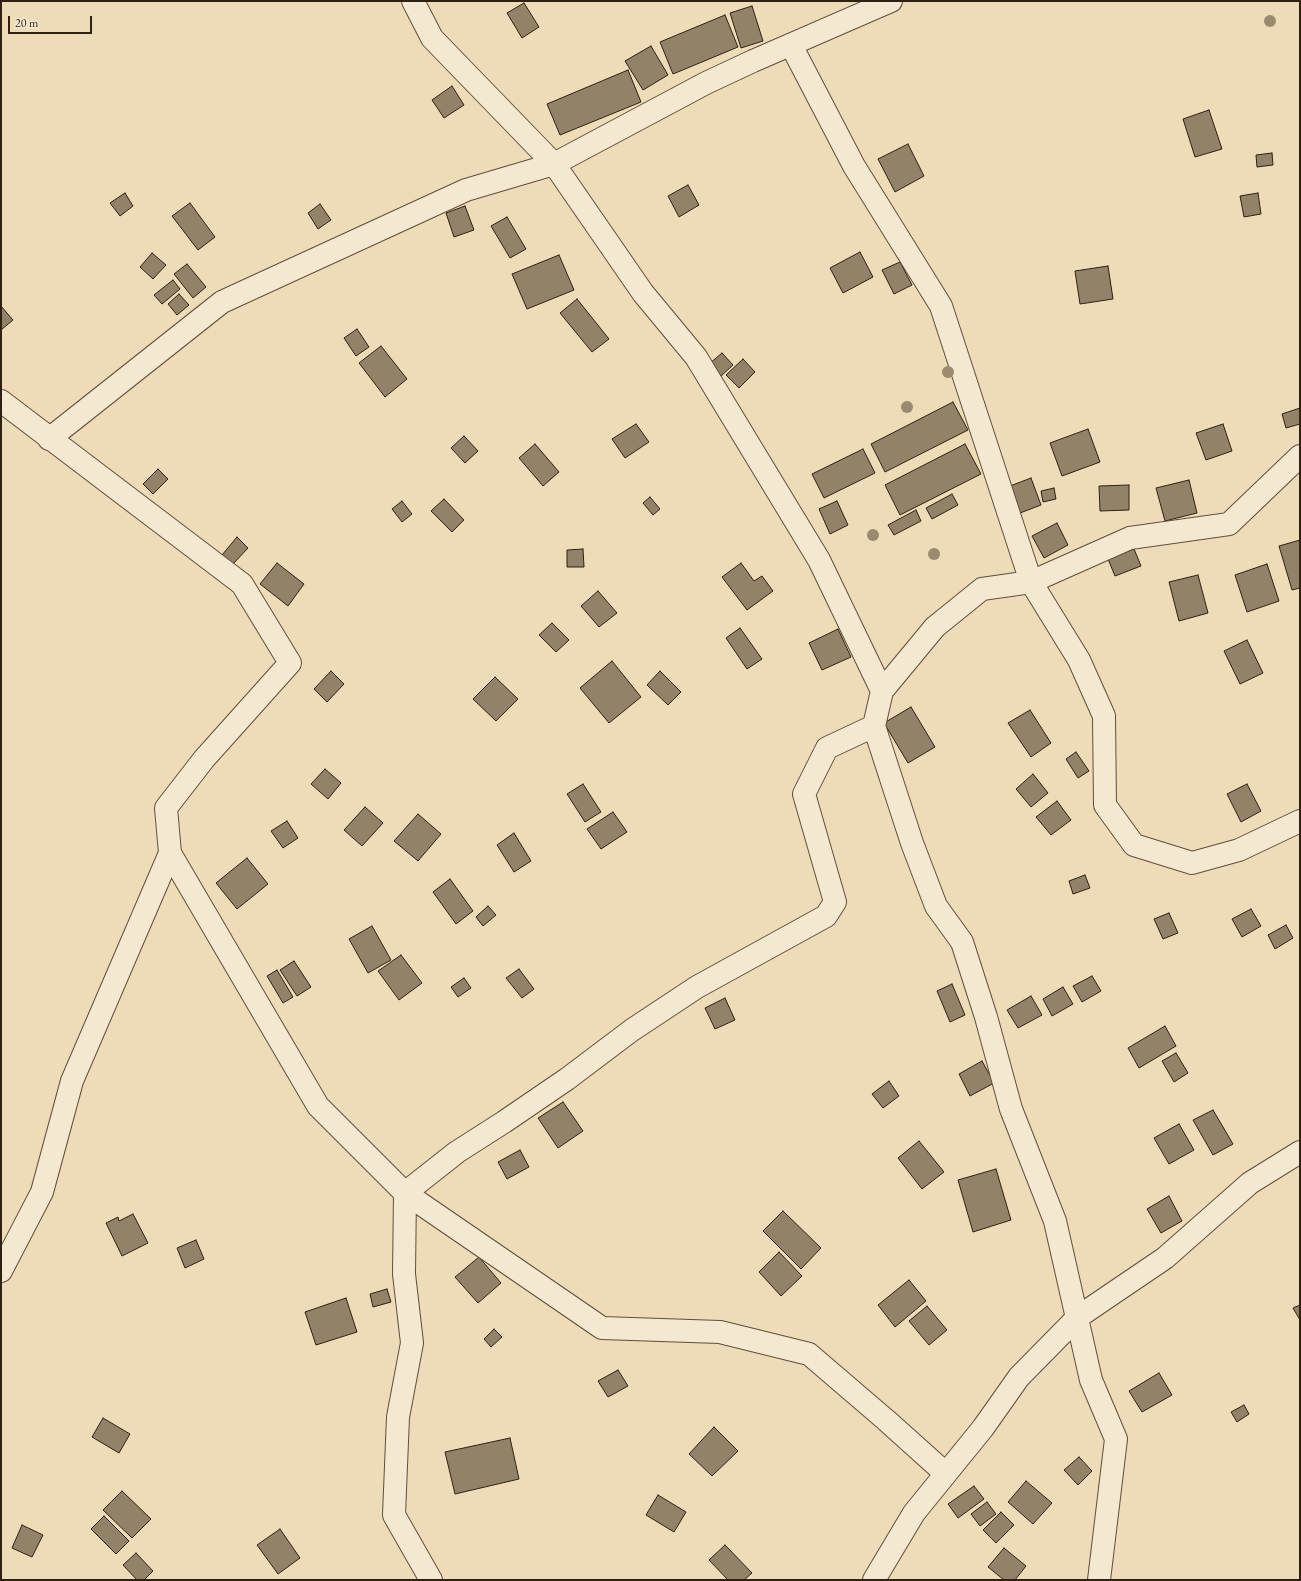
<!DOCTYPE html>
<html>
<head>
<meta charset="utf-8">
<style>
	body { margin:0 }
	#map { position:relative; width:1301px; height:1581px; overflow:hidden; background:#eedcb8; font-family:"EB Garamond",serif }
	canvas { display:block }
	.frame { position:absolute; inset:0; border:2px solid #2f2012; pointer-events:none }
	.scale { position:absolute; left:8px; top:16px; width:84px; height:18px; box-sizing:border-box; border:2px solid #2f2012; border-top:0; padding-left:5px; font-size:12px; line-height:14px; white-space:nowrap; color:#2f2012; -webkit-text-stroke:3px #f4e8d1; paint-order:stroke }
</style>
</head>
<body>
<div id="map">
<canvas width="1301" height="1581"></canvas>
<div class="frame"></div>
<div class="scale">20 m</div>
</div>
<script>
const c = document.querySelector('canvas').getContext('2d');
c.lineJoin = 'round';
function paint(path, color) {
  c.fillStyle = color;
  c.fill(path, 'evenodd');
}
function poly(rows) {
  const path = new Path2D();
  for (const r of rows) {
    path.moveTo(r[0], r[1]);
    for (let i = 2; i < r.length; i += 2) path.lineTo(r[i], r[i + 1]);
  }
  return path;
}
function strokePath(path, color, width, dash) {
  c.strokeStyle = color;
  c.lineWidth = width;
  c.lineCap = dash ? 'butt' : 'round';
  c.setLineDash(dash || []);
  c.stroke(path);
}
const building = poly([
	[524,3,539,27,522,38,507,13,524,3],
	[752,6,763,41,741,48,730,13,752,6],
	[725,15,738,47,673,74,660,42,725,15],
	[651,46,668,75,643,90,625,61,651,46],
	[628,70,641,102,560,135,547,104,628,70],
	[452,86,464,105,444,118,432,100,452,86],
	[1209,110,1222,149,1195,157,1183,119,1209,110],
	[908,144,924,176,895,192,878,159,908,144],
	[1272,153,1273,165,1257,167,1256,155,1272,153],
	[688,185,699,205,679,217,668,196,688,185],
	[125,193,133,206,120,216,110,203,125,193],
	[1258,193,1261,214,1244,217,1240,196,1258,193],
	[190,203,215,237,198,250,172,216,190,203],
	[320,204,331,220,318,229,308,213,320,204],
	[465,206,474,230,454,237,446,213,465,206],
	[507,217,526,249,510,258,491,226,507,217],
	[860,252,873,277,843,293,830,268,860,252],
	[152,253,166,265,153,279,140,267,152,253],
	[559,255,574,290,527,309,512,274,559,255],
	[900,262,912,285,894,294,882,270,900,262],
	[187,264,206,287,193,298,174,274,187,264],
	[1108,266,1113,299,1080,304,1075,271,1108,266],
	[173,280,180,289,162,304,154,295,173,280],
	[179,294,189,305,177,315,168,304,179,294],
	[577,299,609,339,592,352,560,313,577,299],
	[1,306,13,320,1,330,1,306],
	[357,329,369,347,356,356,344,338,357,329],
	[381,346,407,379,385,397,359,363,381,346],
	[722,353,733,365,721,376,709,364,722,353],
	[743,359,755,372,739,388,726,375,743,359],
	[953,402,968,430,885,472,871,444,953,402],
	[1300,408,1300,424,1286,428,1282,414,1300,408],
	[636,424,649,442,625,458,612,439,636,424],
	[1223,424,1232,451,1206,460,1196,433,1223,424],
	[1088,429,1100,462,1062,476,1050,443,1088,429],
	[464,436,478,451,465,463,451,448,464,436],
	[535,444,559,472,543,486,519,458,535,444],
	[965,444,981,474,900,515,885,485,965,444],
	[863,449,875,473,824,498,812,474,863,449],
	[158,469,168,479,153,494,143,484,158,469],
	[1031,478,1041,505,1020,513,1010,486,1031,478],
	[1189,480,1197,513,1165,521,1156,488,1189,480],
	[1129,485,1129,510,1100,511,1099,486,1129,485],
	[1054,488,1056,499,1043,502,1041,491,1054,488],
	[952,494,958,505,932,519,926,508,952,494],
	[650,497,660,509,653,515,643,503,650,497],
	[444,499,464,520,452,532,431,511,444,499],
	[402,501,412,514,402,522,392,509,402,501],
	[837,501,848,525,830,534,819,509,837,501],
	[916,510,921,521,894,535,888,525,916,510],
	[1057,523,1068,545,1044,558,1032,536,1057,523],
	[237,537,248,548,233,564,222,555,237,537],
	[1300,540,1300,588,1292,590,1279,546,1300,540],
	[583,549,584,567,567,567,567,550,583,549],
	[1134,549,1141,566,1115,576,1108,559,1134,549],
	[277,563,304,584,288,606,260,584,277,563],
	[741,563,754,581,762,576,773,591,747,610,722,577,741,563],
	[1267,564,1279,601,1247,612,1235,575,1267,564],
	[1198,575,1208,613,1179,621,1169,582,1198,575],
	[598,591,617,613,599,627,581,606,598,591],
	[552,623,569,640,556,652,539,635,552,623],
	[740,628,762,659,747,669,726,638,740,628],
	[838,629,851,657,822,670,809,643,838,629],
	[1247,640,1263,673,1240,684,1224,651,1247,640],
	[612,661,641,697,609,723,580,688,612,661],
	[331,671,344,684,327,702,314,689,331,671],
	[660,671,681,692,668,705,647,685,660,671],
	[495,677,518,699,496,721,473,699,495,677],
	[911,707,935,747,908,763,884,723,911,707],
	[1030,710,1051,743,1031,757,1008,723,1030,710],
	[1076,752,1089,771,1078,778,1066,759,1076,752],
	[325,769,341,783,328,799,311,784,325,769],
	[1033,774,1048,793,1031,807,1016,789,1033,774],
	[583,784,601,812,585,822,567,794,583,784],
	[1247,784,1261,811,1241,822,1227,794,1247,784],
	[1057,801,1071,820,1051,835,1036,817,1057,801],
	[365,807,383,823,362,846,344,830,365,807],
	[613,812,627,832,601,849,587,829,613,812],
	[418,814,441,834,418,861,394,841,418,814],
	[287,821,298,838,283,848,271,831,287,821],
	[514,833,531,861,514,872,497,845,514,833],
	[247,858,268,884,237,909,216,883,247,858],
	[1085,875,1090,888,1073,894,1069,881,1085,875],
	[450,879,473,911,456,924,433,892,450,879],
	[488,906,496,915,483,926,476,917,488,906],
	[1251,909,1261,926,1242,937,1232,919,1251,909],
	[1169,913,1178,933,1163,939,1154,919,1169,913],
	[1286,925,1293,938,1275,949,1268,935,1286,925],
	[372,926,391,960,368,973,349,939,372,926],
	[401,955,422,983,399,1000,378,971,401,955],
	[294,961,311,987,297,996,280,970,294,961],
	[519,969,534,989,522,998,506,978,519,969],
	[277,970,293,997,283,1003,267,976,277,970],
	[1092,976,1101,991,1082,1002,1073,986,1092,976],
	[464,978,471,988,458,997,451,987,464,978],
	[952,984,965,1015,950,1022,937,991,952,984],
	[1063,987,1073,1004,1052,1016,1043,999,1063,987],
	[1031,996,1042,1015,1018,1028,1007,1010,1031,996],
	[725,998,735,1020,715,1029,705,1008,725,998],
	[1165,1026,1176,1046,1139,1068,1128,1048,1165,1026],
	[1176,1053,1188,1073,1174,1082,1162,1061,1176,1053],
	[982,1061,994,1083,970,1096,959,1074,982,1061],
	[889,1081,899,1096,883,1108,872,1094,889,1081],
	[563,1102,583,1131,558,1148,538,1118,563,1102],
	[1213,1110,1233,1144,1213,1155,1193,1120,1213,1110],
	[1179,1124,1194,1150,1169,1164,1154,1138,1179,1124],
	[919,1141,944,1172,922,1189,898,1158,919,1141],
	[520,1150,529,1167,507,1179,498,1162,520,1150],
	[996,1169,1011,1220,973,1232,958,1180,996,1169],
	[1169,1196,1182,1221,1161,1233,1147,1209,1169,1196],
	[783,1211,821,1248,801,1269,763,1231,783,1211],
	[133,1214,148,1243,122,1256,106,1223,118,1217,119,1221,133,1214],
	[196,1240,204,1259,185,1268,177,1248,196,1240],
	[779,1252,802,1276,781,1296,759,1272,779,1252],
	[479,1257,501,1283,478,1303,455,1277,479,1257],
	[909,1280,926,1301,895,1327,878,1305,909,1280],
	[387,1289,391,1302,373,1307,370,1294,387,1289],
	[346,1298,357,1332,316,1345,305,1312,346,1298],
	[1300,1305,1300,1320,1293,1308,1300,1305],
	[927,1306,947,1330,929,1345,909,1321,927,1306],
	[494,1329,502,1337,491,1347,484,1339,494,1329],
	[618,1370,628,1386,608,1397,598,1381,618,1370],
	[1159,1373,1172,1395,1142,1412,1129,1391,1159,1373],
	[1244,1405,1249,1414,1237,1422,1231,1412,1244,1405],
	[103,1418,130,1434,119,1453,92,1437,103,1418],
	[714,1427,738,1451,712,1476,689,1454,714,1427],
	[510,1438,519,1479,455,1494,445,1452,510,1438],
	[1079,1457,1092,1471,1078,1485,1064,1470,1079,1457],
	[1026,1481,1052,1503,1033,1524,1008,1502,1026,1481],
	[974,1486,984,1499,958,1518,948,1504,974,1486],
	[122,1491,151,1519,132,1538,103,1510,122,1491],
	[658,1495,686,1512,674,1532,646,1515,658,1495],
	[987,1502,996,1514,980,1526,971,1514,987,1502],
	[1001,1512,1014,1525,996,1543,983,1530,1001,1512],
	[104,1516,129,1541,116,1554,91,1529,104,1516],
	[22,1525,43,1535,32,1557,12,1548,22,1525],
	[280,1529,300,1558,278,1574,257,1545,280,1529],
	[725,1545,752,1573,744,1580,728,1580,709,1560,725,1545],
	[1004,1548,1026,1566,1015,1580,1004,1580,988,1567,1004,1548],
	[136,1553,153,1571,144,1580,137,1580,123,1565,136,1553]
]);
paint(building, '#928268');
strokePath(building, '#2f2012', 1);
const street = poly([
	[413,1,432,38,554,164,643,293,696,357,819,560,882,691,874,726,912,843,936,906,962,942,986,1017,1011,1109,1055,1221,1091,1380,1116,1439,1099,1580],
	[791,45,854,166,941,306,1031,582,1079,660,1104,716,1105,805,1134,845,1192,863,1239,850,1300,821],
	[1,401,242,584,290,663,204,759,166,808,170,853,318,1106,405,1193,404,1274,412,1343,398,1417,394,1515,431,1580],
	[49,439,222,302,466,190,554,164,706,83,753,61,891,1],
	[882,691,935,627,982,589,1031,582,1130,538,1229,524,1300,456],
	[874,726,827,748,804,794,835,902,826,916,697,987,632,1030,567,1079,504,1122,457,1152,405,1193,602,1328,720,1332,809,1354,886,1420,945,1473],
	[1,1271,42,1192,72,1081,170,853],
	[874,1580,914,1513,983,1428,1019,1377,1078,1317,1165,1258,1250,1183,1300,1152]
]);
strokePath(street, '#5f4f3c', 24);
strokePath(street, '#f4e8d1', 22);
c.fillStyle = '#9b8a6f';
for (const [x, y] of [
	[1270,21],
	[948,372],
	[907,407],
	[873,535],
	[934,554]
]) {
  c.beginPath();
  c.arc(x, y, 6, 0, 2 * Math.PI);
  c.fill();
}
</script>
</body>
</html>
